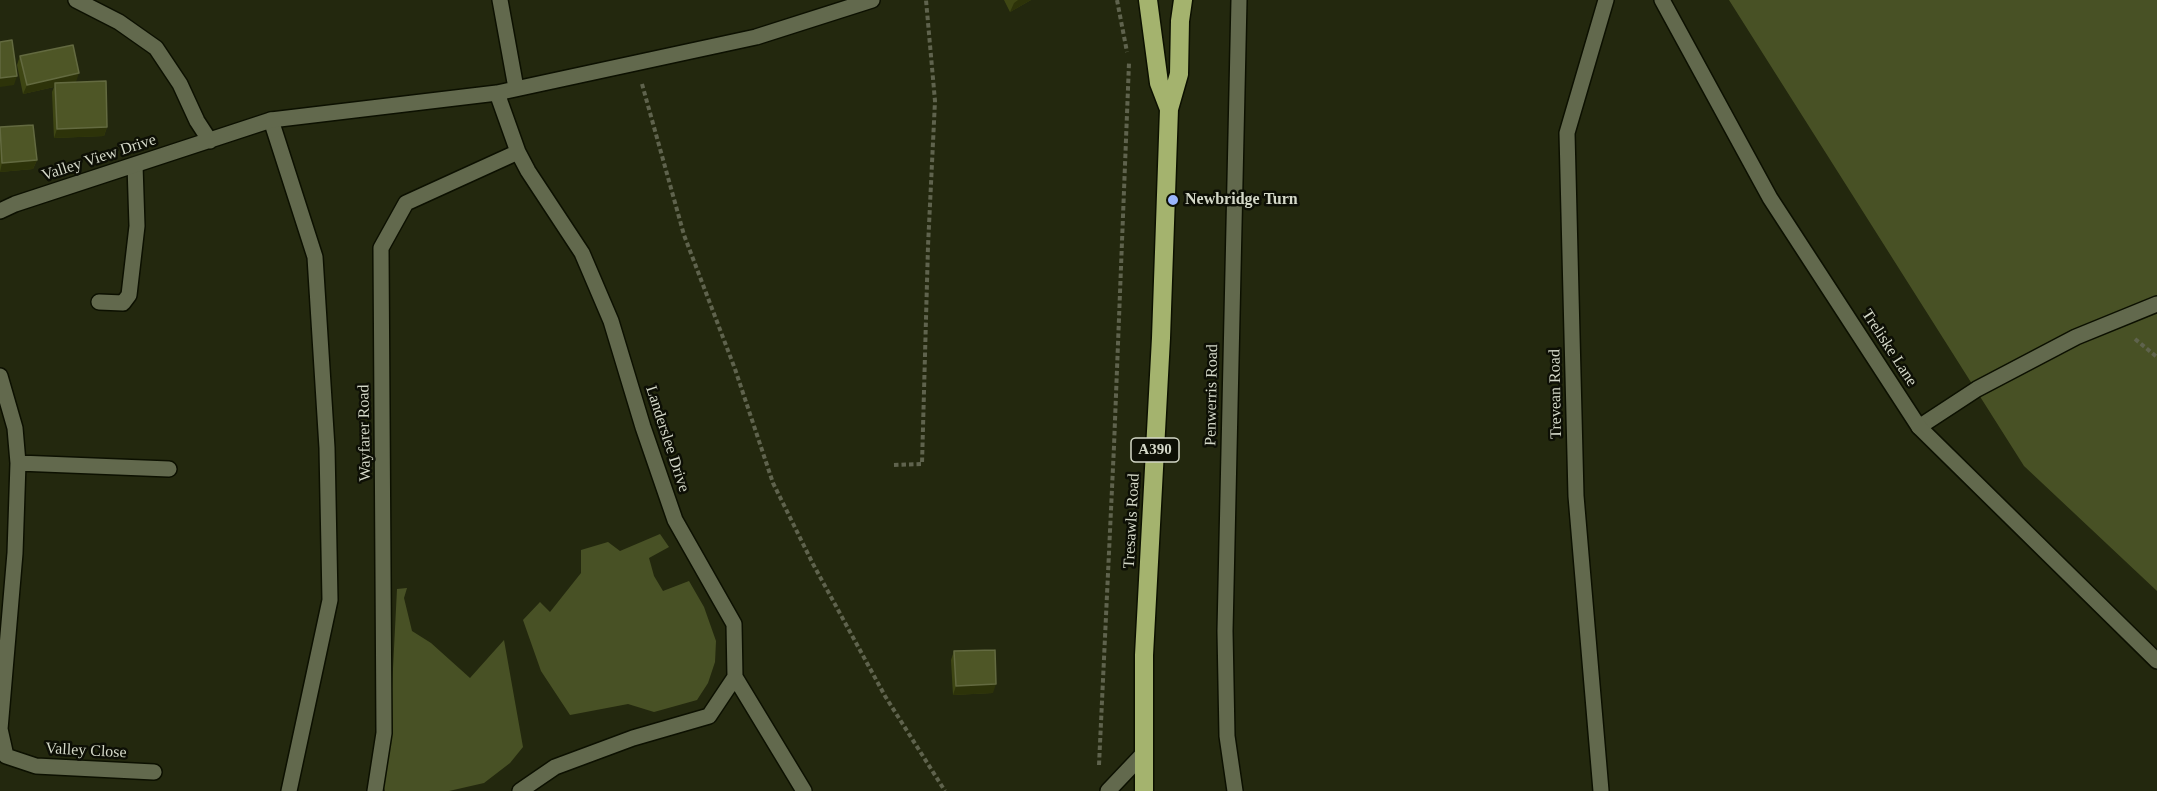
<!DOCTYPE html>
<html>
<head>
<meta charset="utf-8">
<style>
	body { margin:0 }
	canvas { display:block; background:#23280e }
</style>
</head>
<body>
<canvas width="2157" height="791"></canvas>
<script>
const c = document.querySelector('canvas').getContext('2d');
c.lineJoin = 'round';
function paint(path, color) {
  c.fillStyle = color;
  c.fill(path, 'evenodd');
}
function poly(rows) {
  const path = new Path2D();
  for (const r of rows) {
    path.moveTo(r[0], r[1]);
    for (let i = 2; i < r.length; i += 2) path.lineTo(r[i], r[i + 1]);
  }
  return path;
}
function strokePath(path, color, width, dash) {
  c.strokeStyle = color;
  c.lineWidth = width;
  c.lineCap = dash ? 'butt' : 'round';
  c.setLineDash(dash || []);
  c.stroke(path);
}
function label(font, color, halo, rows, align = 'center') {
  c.font = font + ' "Times New Roman",serif';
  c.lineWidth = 5;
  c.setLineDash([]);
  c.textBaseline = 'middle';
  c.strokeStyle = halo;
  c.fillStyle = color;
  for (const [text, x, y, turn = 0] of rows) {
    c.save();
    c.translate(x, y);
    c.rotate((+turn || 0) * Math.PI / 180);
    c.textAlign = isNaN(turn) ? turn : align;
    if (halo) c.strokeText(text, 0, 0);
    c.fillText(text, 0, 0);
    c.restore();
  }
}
paint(poly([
	[1729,0,2157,0,2157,591,2024,466],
	[660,534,669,547,649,558,654,576,663,591,689,581,704,607,716,641,715,662,708,683,697,700,654,712,628,704,570,715,541,671,523,620,540,602,550,612,581,573,581,550,608,542,620,551],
	[407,588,404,598,412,631,431,643,470,678,504,640,523,747,510,763,484,783,449,791,385,791,382,783,390,728,397,589]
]), '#485125');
const lane = poly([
	[271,120,315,257,327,448,330,600,289,791],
	[99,302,123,303,129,295,137,226,135,165],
	[1919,427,1977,389,2076,337,2157,304]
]);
const street = poly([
	[76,0,119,22,156,48,180,84,197,121,210,141],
	[500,0,516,88],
	[1662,0,1770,198,1919,427,2157,661],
	[497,93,518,152,528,171,582,253,611,321,643,427,675,520,734,624,735,677,804,791],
	[0,211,15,204,271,120,497,93,756,37,872,0],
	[0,376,15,428,18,463,15,553,0,729,6,756,36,766,154,772],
	[18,463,169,469],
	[375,791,384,733,381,248,406,203,518,152],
	[520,791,555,767,633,738,709,716,735,677],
	[1108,791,1144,753],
	[1235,791,1227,736,1225,631,1239,0],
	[1601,791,1576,496,1567,133,1606,0]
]);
const highway = poly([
	[1148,0,1159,83,1169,109],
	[1144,791,1144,655,1161,338,1169,109,1179,74,1180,21,1183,0]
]);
strokePath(lane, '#0c1000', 18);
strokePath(street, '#0c1000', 18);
strokePath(highway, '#0c1000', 21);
strokePath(poly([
	[1117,0,1127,52],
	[642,84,684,235,735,369,773,483,813,564,885,696,945,791],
	[2135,339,2157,357],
	[894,465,922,464,928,246,935,101,926,0],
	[1099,765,1114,446,1129,63]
]), '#5f634d', 4, [4.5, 3]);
strokePath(lane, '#62694d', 15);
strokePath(street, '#62694d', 15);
strokePath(highway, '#a4b36e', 18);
paint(poly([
	[1004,0,1031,0,1010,12],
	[20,56,76,82,107,127,104,136,54,138,52,92,54,87,23,94,17,65],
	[0,127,37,160,33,169,0,172],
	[954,651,993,693,953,695,951,660]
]), '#3e4613');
paint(poly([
	[1018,0,1031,0,1010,12,1014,3],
	[79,73,76,82,55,83,54,87,23,94,27,85],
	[17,76,14,85,0,87,0,78],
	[107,127,104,136,54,138,57,129],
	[37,160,33,169,0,172,2,163],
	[996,684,993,693,953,695,956,686]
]), '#2d3309');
const building = poly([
	[12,40,17,76,0,78,0,42,12,40],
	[73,45,79,73,27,85,20,56,73,45],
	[106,81,107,127,57,129,55,83,106,81],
	[33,125,37,160,2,163,0,127,33,125],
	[995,650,996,684,956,686,954,651,995,650]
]);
paint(building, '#4e5626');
strokePath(building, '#636a40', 1.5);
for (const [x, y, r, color] of [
	[1173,200,6,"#9ab5fd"]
]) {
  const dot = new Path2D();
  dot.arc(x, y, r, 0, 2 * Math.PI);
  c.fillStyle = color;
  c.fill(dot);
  strokePath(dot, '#0d0f05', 2);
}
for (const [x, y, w] of [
	[1155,450,48]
]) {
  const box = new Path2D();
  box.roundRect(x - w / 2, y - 12, w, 24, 4.5);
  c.fillStyle = '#0d0f05';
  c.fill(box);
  strokePath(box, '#d4d8c8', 1.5);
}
label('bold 15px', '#d4d8c8', null, [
	["A390",1155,450]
]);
label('16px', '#d4d8c8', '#0d0f05', [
	["Valley View Drive",99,158,-18],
	["Treliske Lane",1889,348,57],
	["Trevean Road",1556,394,-91],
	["Penwerris Road",1212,395,-89],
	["Wayfarer Road",365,433,-91],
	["Landerslee Drive",667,439,72],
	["Tresawls Road",1132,521,-87],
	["Valley Close",86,751,3]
]);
label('bold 16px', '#d4d8c8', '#0d0f05', [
	["Newbridge Turn",1185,200]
], 'left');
</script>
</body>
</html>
